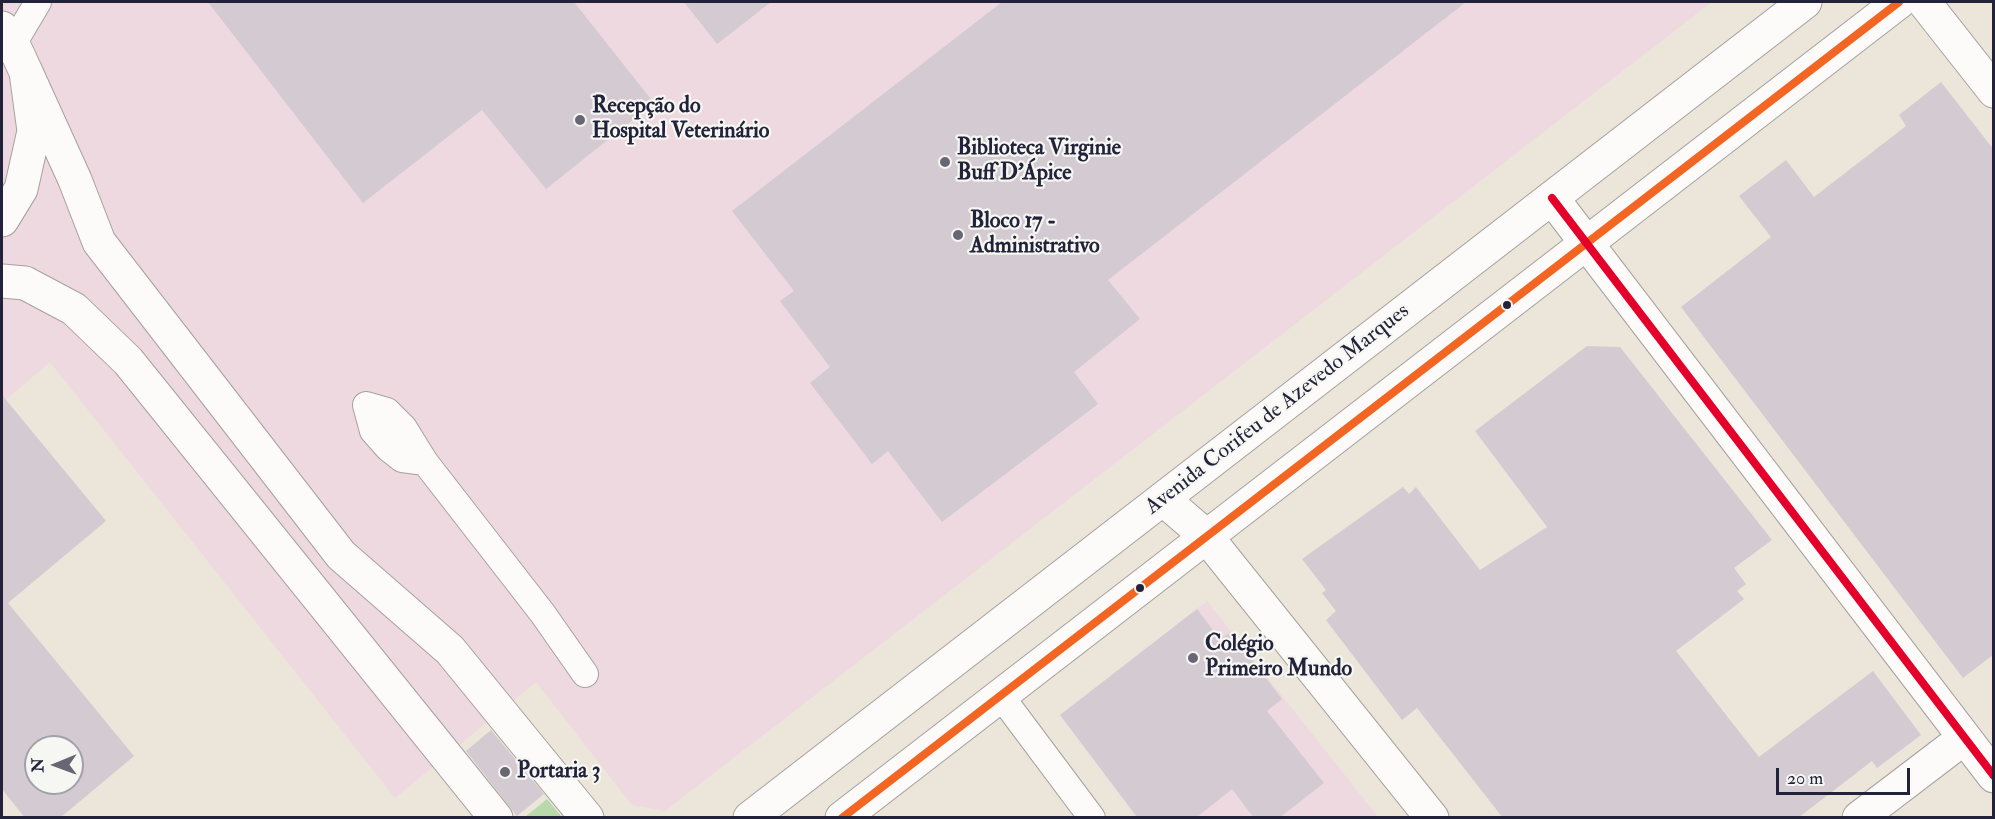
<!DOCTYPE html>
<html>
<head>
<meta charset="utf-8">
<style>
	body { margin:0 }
	#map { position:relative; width:1995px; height:819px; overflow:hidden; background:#ece5da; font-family:"IM FELL Double Pica",serif }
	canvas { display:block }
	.frame { position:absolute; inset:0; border:3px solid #22223b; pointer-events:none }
	.north { position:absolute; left:24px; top:735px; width:60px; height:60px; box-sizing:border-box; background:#f6f6f2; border:2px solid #a1a1a9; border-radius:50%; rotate:269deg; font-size:16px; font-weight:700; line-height:24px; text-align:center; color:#22223b }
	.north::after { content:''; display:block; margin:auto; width:21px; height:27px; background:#696673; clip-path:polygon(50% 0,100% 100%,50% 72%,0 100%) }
	.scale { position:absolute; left:1776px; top:768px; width:134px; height:27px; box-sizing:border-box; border:3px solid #22223b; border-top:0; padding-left:8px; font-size:18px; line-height:21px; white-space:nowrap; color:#22223b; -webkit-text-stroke:4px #f6f6f2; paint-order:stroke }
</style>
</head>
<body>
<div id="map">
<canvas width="1995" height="819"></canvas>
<div class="frame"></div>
<div class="north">N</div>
<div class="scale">20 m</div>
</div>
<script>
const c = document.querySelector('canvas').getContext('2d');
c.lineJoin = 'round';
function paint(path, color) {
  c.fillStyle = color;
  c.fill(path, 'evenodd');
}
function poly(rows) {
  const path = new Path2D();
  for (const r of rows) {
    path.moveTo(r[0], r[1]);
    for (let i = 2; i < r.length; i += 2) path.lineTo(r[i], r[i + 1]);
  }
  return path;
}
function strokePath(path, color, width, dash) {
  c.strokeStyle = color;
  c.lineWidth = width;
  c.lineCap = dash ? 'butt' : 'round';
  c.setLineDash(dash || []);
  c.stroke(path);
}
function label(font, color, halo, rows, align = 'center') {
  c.font = font + ' "IM FELL Double Pica",serif';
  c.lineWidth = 4.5;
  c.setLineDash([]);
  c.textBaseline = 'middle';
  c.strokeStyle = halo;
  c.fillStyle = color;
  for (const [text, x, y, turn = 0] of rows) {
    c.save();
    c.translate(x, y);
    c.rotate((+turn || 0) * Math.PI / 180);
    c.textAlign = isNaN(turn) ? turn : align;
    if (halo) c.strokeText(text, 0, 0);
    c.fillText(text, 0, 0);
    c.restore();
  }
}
paint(poly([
	[2,2,1712,2,665,811,632,805,536,682,395,798,50,362,2,403],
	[1207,601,1378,817,1136,817,1060,715]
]), '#eed9e0');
paint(poly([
	[547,799,562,817,525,817]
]), '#bad9ab');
paint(poly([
	[208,2,574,2,654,103,546,189,482,110,363,203],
	[684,2,771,2,717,44],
	[1002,2,1466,2,1108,280,1140,319,1074,372,1098,404,942,522,888,451,872,464,810,383,830,367,780,301,794,291,732,211],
	[1941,82,1994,150,1994,654,1963,678,1681,307,1771,237,1739,196,1786,160,1814,197,1906,126,1899,115],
	[1587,346,1620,347,1772,540,1734,568,1746,584,1737,591,1744,599,1676,651,1759,757,1873,671,1921,735,1877,768,1872,761,1798,818,1503,818,1417,708,1402,720,1326,620,1336,611,1322,593,1326,590,1302,559,1403,487,1409,494,1416,487,1480,570,1547,527,1475,431],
	[2,395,106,521,8,603,134,756,60,818,25,818,2,789],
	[36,747,72,747,72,783,36,783],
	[1197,609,1220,639,1231,632,1282,699,1267,711,1324,783,1279,818,1254,818,1232,789,1196,818,1138,818,1060,715],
	[491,730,544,794,517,816,466,751]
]), '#d4cad2');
const lane = poly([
	[13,44,38,2],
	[366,405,387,411,404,428,425,462,543,614,585,674],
	[366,405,373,431,388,448,402,459,425,462],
	[1000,695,1092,818]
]);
const street = poly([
	[1552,198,1994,776],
	[1163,499,1206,536,1432,818],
	[1859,818,1964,738]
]);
const secondary = poly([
	[1924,2,1994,91],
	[2,28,13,44,26,72,34,131,21,189,2,220],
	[26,72,75,180,99,242,341,555,450,650,587,818],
	[2,281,25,283,74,309,128,361,496,818]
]);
const primary = poly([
	[750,818,1805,2],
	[842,818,1899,2]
]);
strokePath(lane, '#a6a19e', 28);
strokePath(street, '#a6a19e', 35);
strokePath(secondary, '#a6a19e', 35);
strokePath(primary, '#a6a19e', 35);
strokePath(lane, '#fcfbf9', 26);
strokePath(street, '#fcfbf9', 33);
strokePath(secondary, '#fcfbf9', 33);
strokePath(primary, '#fcfbf9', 33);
strokePath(poly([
	[842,818,1899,2]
]), '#f26522', 8);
strokePath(poly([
	[1552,198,1994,776]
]), '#e4002b', 8);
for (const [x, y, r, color] of [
	[580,120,6,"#696673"],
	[945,162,6,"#696673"],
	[958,235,6,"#696673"],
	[1507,305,5,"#22223b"],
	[1140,588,5,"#22223b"],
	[1193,658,6,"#696673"],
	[505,772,6,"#696673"]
]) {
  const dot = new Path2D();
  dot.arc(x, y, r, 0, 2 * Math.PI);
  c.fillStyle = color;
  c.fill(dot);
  strokePath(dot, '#f6f6f2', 2);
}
label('bold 22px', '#22223b', '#f6f6f2', [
	["Recepção do",592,107],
	["Hospital Veterinário",592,132],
	["Biblioteca Virginie",957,149],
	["Buff D'Ápice",957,174],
	["Bloco 17 -",970,222],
	["Administrativo",970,247],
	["Colégio",1205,645],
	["Primeiro Mundo",1205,670],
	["Portaria 3",517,772]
], 'left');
label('22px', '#22223b', '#f6f6f2', [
	["Avenida Corifeu de Azevedo Marques",1278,410,-38]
]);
</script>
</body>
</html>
